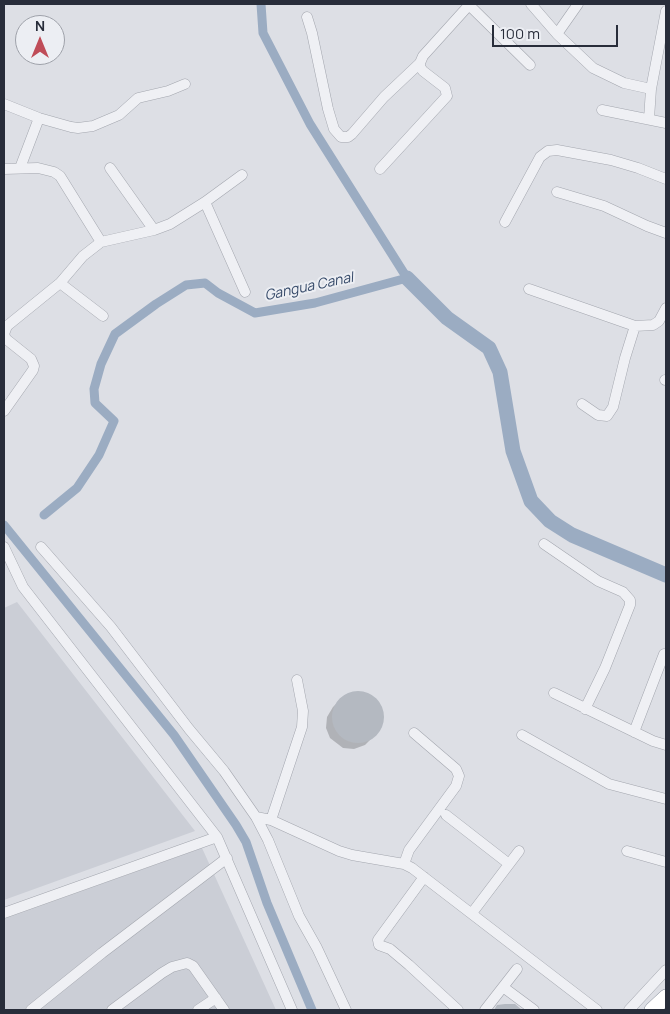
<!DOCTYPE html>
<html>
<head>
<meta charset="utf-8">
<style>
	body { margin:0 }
	#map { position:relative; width:670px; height:1014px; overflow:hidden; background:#dddfe5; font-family:Manrope,sans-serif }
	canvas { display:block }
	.frame { position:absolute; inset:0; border:5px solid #282d3a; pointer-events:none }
	.north { position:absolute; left:15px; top:15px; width:50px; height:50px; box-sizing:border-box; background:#eceef3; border:1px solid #9ea1a9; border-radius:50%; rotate:0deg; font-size:14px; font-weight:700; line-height:20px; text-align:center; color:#282d3a }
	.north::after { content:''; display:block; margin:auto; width:18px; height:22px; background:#bf4c58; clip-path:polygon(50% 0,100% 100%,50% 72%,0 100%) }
	.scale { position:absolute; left:492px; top:25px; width:126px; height:22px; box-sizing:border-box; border:2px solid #282d3a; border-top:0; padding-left:6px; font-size:15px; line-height:18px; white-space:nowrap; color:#282d3a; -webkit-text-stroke:4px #eceef3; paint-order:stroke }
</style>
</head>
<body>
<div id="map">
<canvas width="670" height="1014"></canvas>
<div class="frame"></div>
<div class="north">N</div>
<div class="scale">100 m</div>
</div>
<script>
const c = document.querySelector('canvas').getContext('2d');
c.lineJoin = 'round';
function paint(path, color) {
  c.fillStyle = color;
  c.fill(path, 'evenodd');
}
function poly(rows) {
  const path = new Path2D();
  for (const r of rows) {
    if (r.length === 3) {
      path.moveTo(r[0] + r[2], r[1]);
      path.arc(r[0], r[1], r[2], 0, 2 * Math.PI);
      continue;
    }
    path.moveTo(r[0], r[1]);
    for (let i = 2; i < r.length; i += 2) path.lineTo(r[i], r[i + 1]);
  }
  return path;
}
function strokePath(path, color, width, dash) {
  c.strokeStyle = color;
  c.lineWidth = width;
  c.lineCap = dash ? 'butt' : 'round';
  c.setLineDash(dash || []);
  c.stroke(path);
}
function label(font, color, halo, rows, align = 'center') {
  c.font = font + ' Manrope,sans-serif';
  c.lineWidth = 4;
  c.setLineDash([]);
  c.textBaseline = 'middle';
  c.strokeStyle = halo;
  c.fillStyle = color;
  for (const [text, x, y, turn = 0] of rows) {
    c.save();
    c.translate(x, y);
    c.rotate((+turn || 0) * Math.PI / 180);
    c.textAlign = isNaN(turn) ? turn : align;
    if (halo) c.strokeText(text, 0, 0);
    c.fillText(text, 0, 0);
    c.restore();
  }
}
paint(poly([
	[17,602,195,831,4,900,4,608],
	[202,848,276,1010,4,1010,4,919]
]), '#cbced6');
paint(poly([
	[355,692,371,695,379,703,383,713,382,725,376,734,365,745,354,749,343,748,330,738,326,728,327,717,333,707,344,696]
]), '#0003');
strokePath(poly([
	[44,515,77,488,99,455,114,421,95,403,94,389,101,364,115,334,156,304,186,285,205,283,218,293,255,313,315,303,407,278,310,124,263,33,261,4],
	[4,525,174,735,236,825,246,842,267,903,312,1010]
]), '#9bacc2', 9);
strokePath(poly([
	[407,278,447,318,489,348,500,372,513,451,531,501,550,521,572,535,666,575]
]), '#9bacc2', 15);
paint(poly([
	[358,717,26],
	[505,1004,515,1004,522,1010,494,1010,497,1005]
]), '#b4b9c1');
const minor = poly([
	[531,4,557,34,593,68,624,83,651,89],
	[469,5,530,65],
	[307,17,312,33,328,109,334,129,341,137,348,137,352,134,384,97,420,63],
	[557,34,578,4],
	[4,104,39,118],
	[602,110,666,123],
	[649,119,651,89,666,11],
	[20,168,39,118,71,127,78,128,93,126,119,115,138,98,168,91,185,84],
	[110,168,154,230],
	[4,169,38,168,54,172,60,176,101,242,83,256,60,283,7,326,4,334,6,339,31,359,34,366,33,370,4,411],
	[380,169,447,96,445,88,423,71,420,67,420,63,423,56,470,4],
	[557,192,604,206,647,226,666,233],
	[205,202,245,292],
	[505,222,540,157,548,151,557,150,611,160,638,168,666,179],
	[101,242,154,230,170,224,205,202,242,175],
	[60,283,103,316],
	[529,289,635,326,653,325,659,321,666,308],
	[665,380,666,380],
	[582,404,598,415,607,416,613,407,625,358,635,326],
	[544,544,598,581,623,592,630,600,630,605,605,668,585,709],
	[4,547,23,587,217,837,292,1010],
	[41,547,111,627,189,729,224,771,256,817,268,840,299,916,317,948,346,1010],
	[554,693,653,741,666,745],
	[634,732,664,654],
	[522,735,609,784,666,799],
	[446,815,509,864],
	[256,817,271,820,339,851,352,855,404,864,412,868,597,1010],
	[271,820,302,727,303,711,297,680],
	[627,851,666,862],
	[404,864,409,850,456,786,459,776,456,769,414,733],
	[424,877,378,940,379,945,390,949,409,965,458,1010],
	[4,913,217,837],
	[472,913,519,851],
	[503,987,534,1010],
	[31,1010,102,953,227,858],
	[112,1010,162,973,172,967,187,963,193,966,224,1010],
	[198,1010,216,998],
	[485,1010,517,969],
	[629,1010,666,970]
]);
const highway = poly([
	[652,1010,666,997]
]);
strokePath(minor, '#a3a6ae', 11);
strokePath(highway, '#868d9a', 16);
strokePath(minor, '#eff0f4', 10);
strokePath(highway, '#fff', 15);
label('italic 14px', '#364a69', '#eceef3', [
	["Gangua Canal",309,287,-12]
]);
</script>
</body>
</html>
